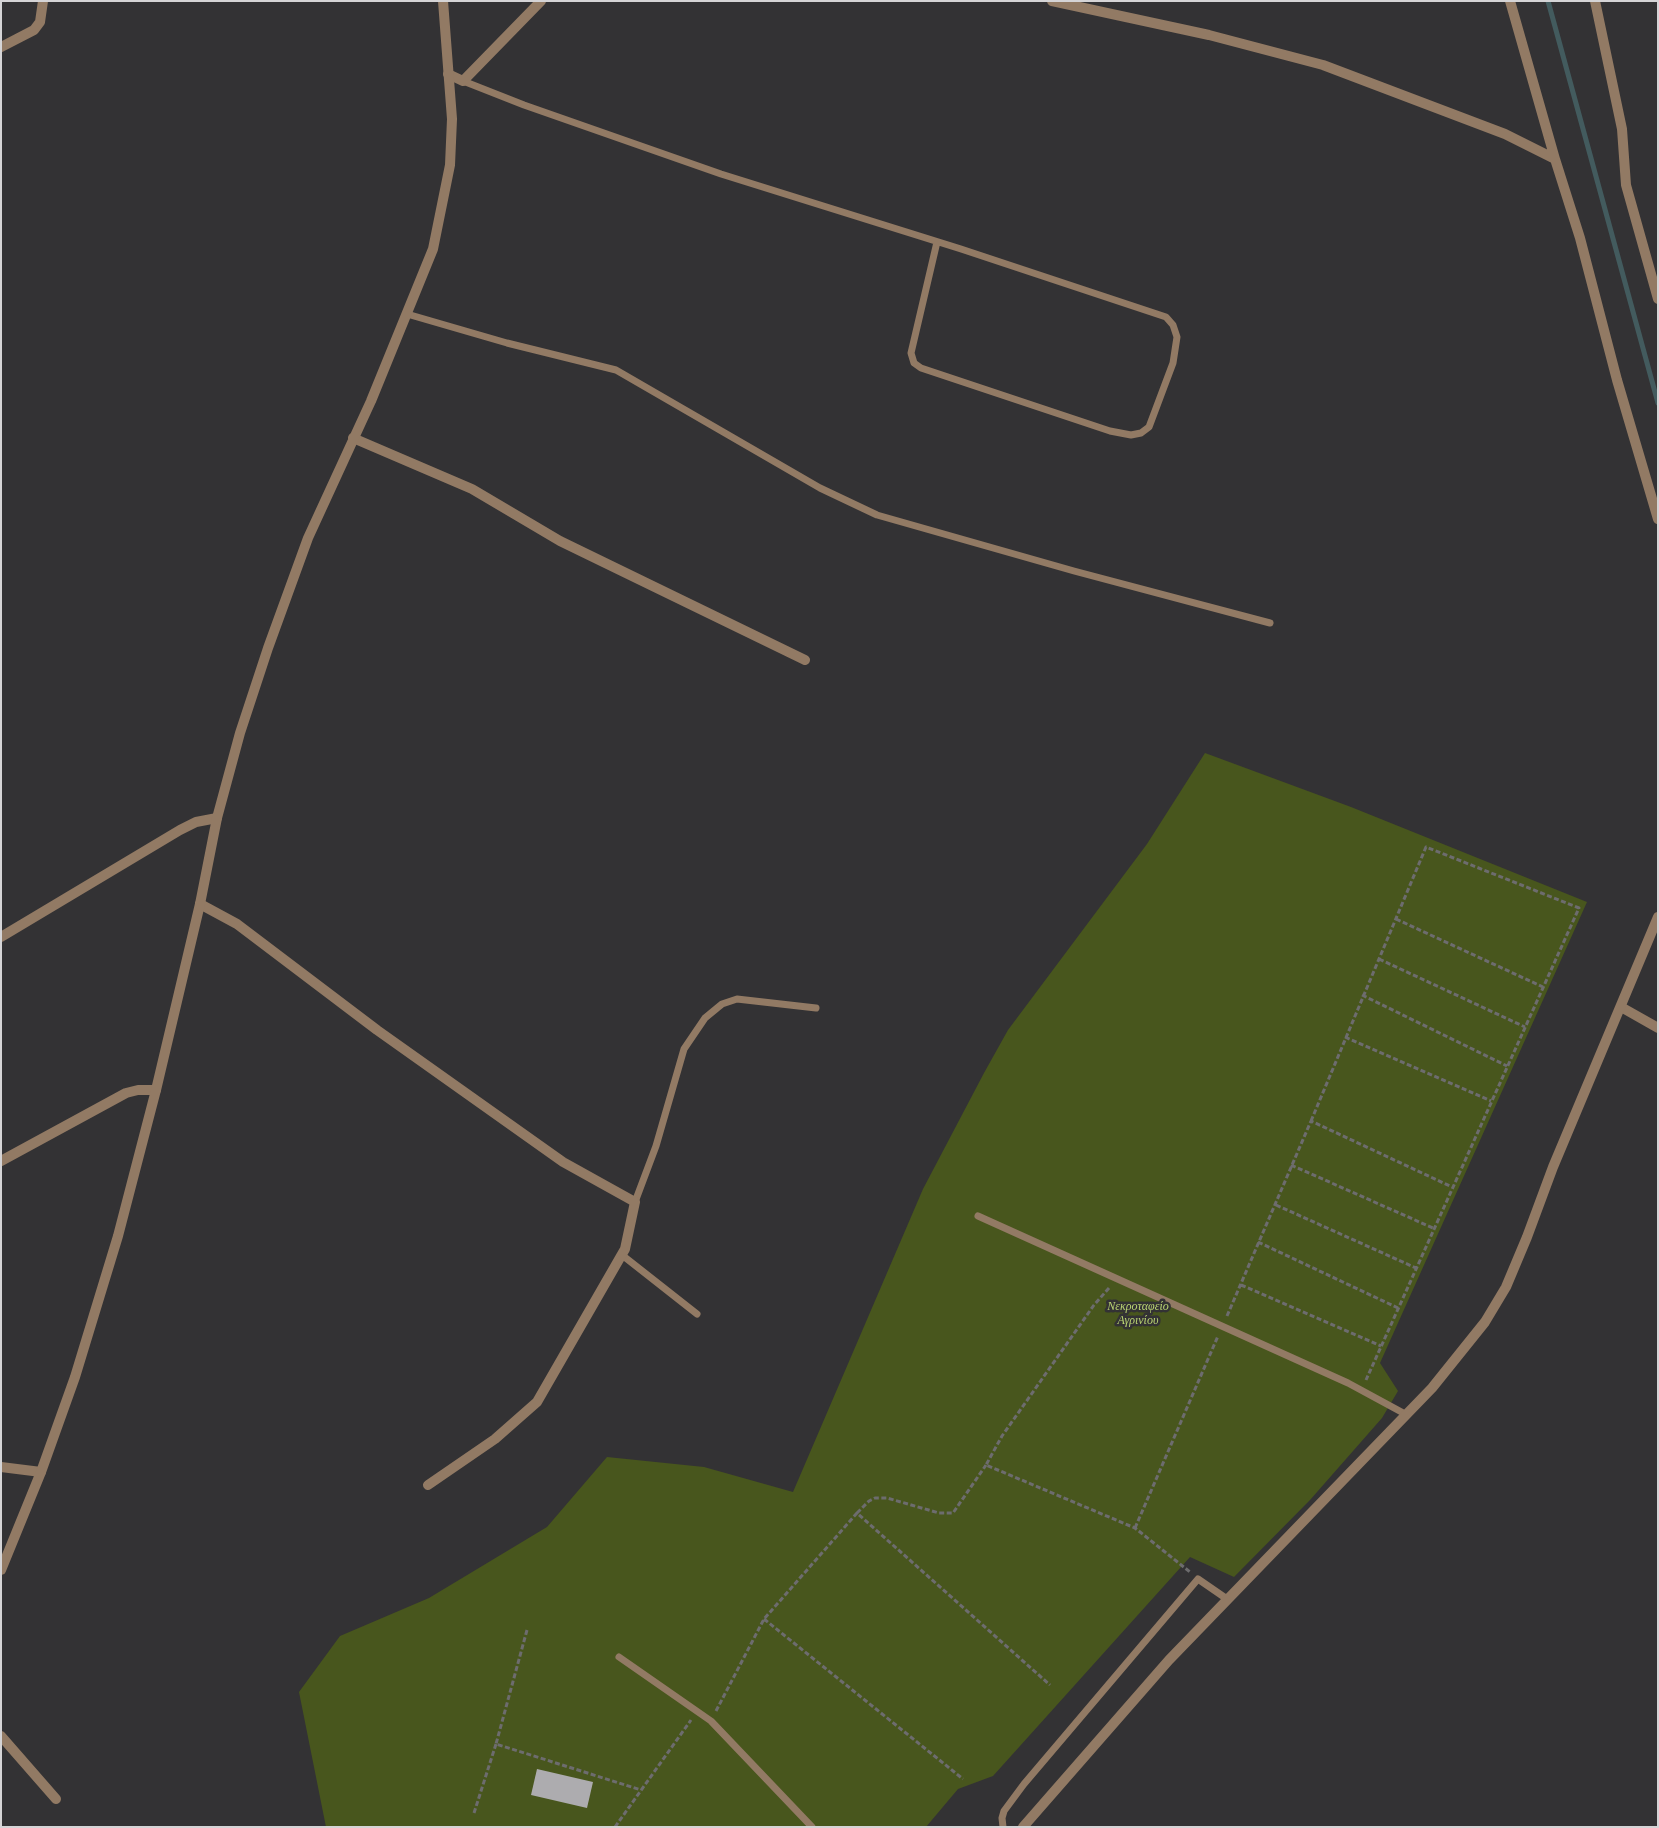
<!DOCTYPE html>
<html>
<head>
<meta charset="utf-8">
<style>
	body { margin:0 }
	#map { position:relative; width:1659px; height:1828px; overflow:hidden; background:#333234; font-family:Georgia,serif }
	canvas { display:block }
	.frame { position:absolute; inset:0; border:2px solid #d5d4d6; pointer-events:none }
</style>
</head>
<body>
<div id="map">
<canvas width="1659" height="1828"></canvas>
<div class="frame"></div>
</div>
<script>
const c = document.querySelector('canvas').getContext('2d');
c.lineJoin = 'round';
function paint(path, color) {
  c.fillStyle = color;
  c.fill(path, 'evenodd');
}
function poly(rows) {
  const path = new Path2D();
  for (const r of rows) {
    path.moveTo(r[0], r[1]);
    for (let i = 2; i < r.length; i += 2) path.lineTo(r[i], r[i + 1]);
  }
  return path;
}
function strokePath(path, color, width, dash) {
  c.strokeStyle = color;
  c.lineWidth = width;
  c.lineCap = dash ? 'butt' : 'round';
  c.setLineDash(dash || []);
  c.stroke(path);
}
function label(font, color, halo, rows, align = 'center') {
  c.font = font + ' Georgia,serif';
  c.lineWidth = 5;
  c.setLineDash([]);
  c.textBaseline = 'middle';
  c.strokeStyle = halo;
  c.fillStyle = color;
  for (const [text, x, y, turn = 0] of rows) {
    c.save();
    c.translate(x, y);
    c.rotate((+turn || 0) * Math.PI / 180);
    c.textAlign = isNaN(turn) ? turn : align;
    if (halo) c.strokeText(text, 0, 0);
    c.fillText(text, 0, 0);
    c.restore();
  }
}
paint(poly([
	[1205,753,1351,807,1587,902,1380,1363,1398,1391,1382,1418,1310,1500,1234,1577,1190,1557,993,1776,958,1789,926,1827,326,1827,299,1692,340,1636,429,1598,547,1527,607,1457,704,1467,793,1492,923,1189,984,1073,1008,1030,1147,844]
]), '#48561d');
strokePath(poly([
	[1548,1,1658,403]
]), '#435b5e', 5);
paint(poly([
	[537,1769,593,1782,587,1808,531,1795]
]), '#adacaf');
strokePath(poly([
	[1396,919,1543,987],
	[1379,959,1525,1027],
	[1362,995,1507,1066],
	[1345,1037,1491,1101],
	[1311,1121,1426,847,1579,908,1366,1380],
	[1291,1165,1433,1228],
	[1276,1205,1416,1268],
	[1258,1242,1398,1308],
	[1241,1285,1381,1346],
	[1109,1288,1094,1305,1002,1436,986,1465,1135,1528,1190,1572],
	[1227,1316,1311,1121,1452,1187],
	[857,1513,869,1501,875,1498,887,1498,939,1513,953,1513,986,1465],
	[1135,1528,1218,1336],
	[764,1619,963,1779],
	[527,1630,496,1744,641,1790],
	[716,1711,764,1619,857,1513,1050,1685],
	[474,1813,496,1744],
	[615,1827,691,1720]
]), '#6d6c6e', 3, [5, 2.5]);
strokePath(poly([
	[463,81,524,105,721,174,961,249,1166,317,1173,325,1177,337,1173,363,1149,427,1141,433,1131,435,1110,431,921,368,914,363,911,353,937,242],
	[407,314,507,343,616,370,820,488,877,515,1074,571,1270,623],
	[635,1202,656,1146,684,1049,705,1018,722,1004,737,999,816,1008],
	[978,1216,1348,1383,1407,1415],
	[622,1255,697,1314],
	[619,1657,711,1721,812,1827],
	[1003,1827,1002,1818,1004,1811,1024,1784,1198,1579,1227,1599]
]), '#927a64', 7);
strokePath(poly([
	[1052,1,1209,35,1323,65,1505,134,1555,159,1580,238,1617,380,1658,519],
	[1510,1,1555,159],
	[1595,1,1622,129,1626,185,1658,299],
	[1,47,34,30,40,22,43,1],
	[448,74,463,81,541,1],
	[353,438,472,489,560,541,805,660],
	[200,904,237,924,377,1030,563,1162,635,1202,625,1249,537,1402,495,1439,428,1485],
	[1,937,180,830,196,822,217,818],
	[1621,1007,1658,1028],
	[1,1161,126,1093,138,1090,156,1090],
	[1,1467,41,1472],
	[1,1736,56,1799]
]), '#927a64', 10);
strokePath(poly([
	[1,1570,41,1472,75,1377,118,1236,156,1090,200,904,217,818,240,733,268,648,308,538,371,401,433,249,450,165,452,119,443,1],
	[1023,1827,1169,1660,1432,1388,1485,1322,1506,1287,1527,1237,1553,1167,1658,917]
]), '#927a64', 10);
label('italic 12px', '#bad473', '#333234', [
	["Νεκροταφείο",1138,1307],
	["Αγρινίου",1138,1321]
]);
</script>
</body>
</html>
